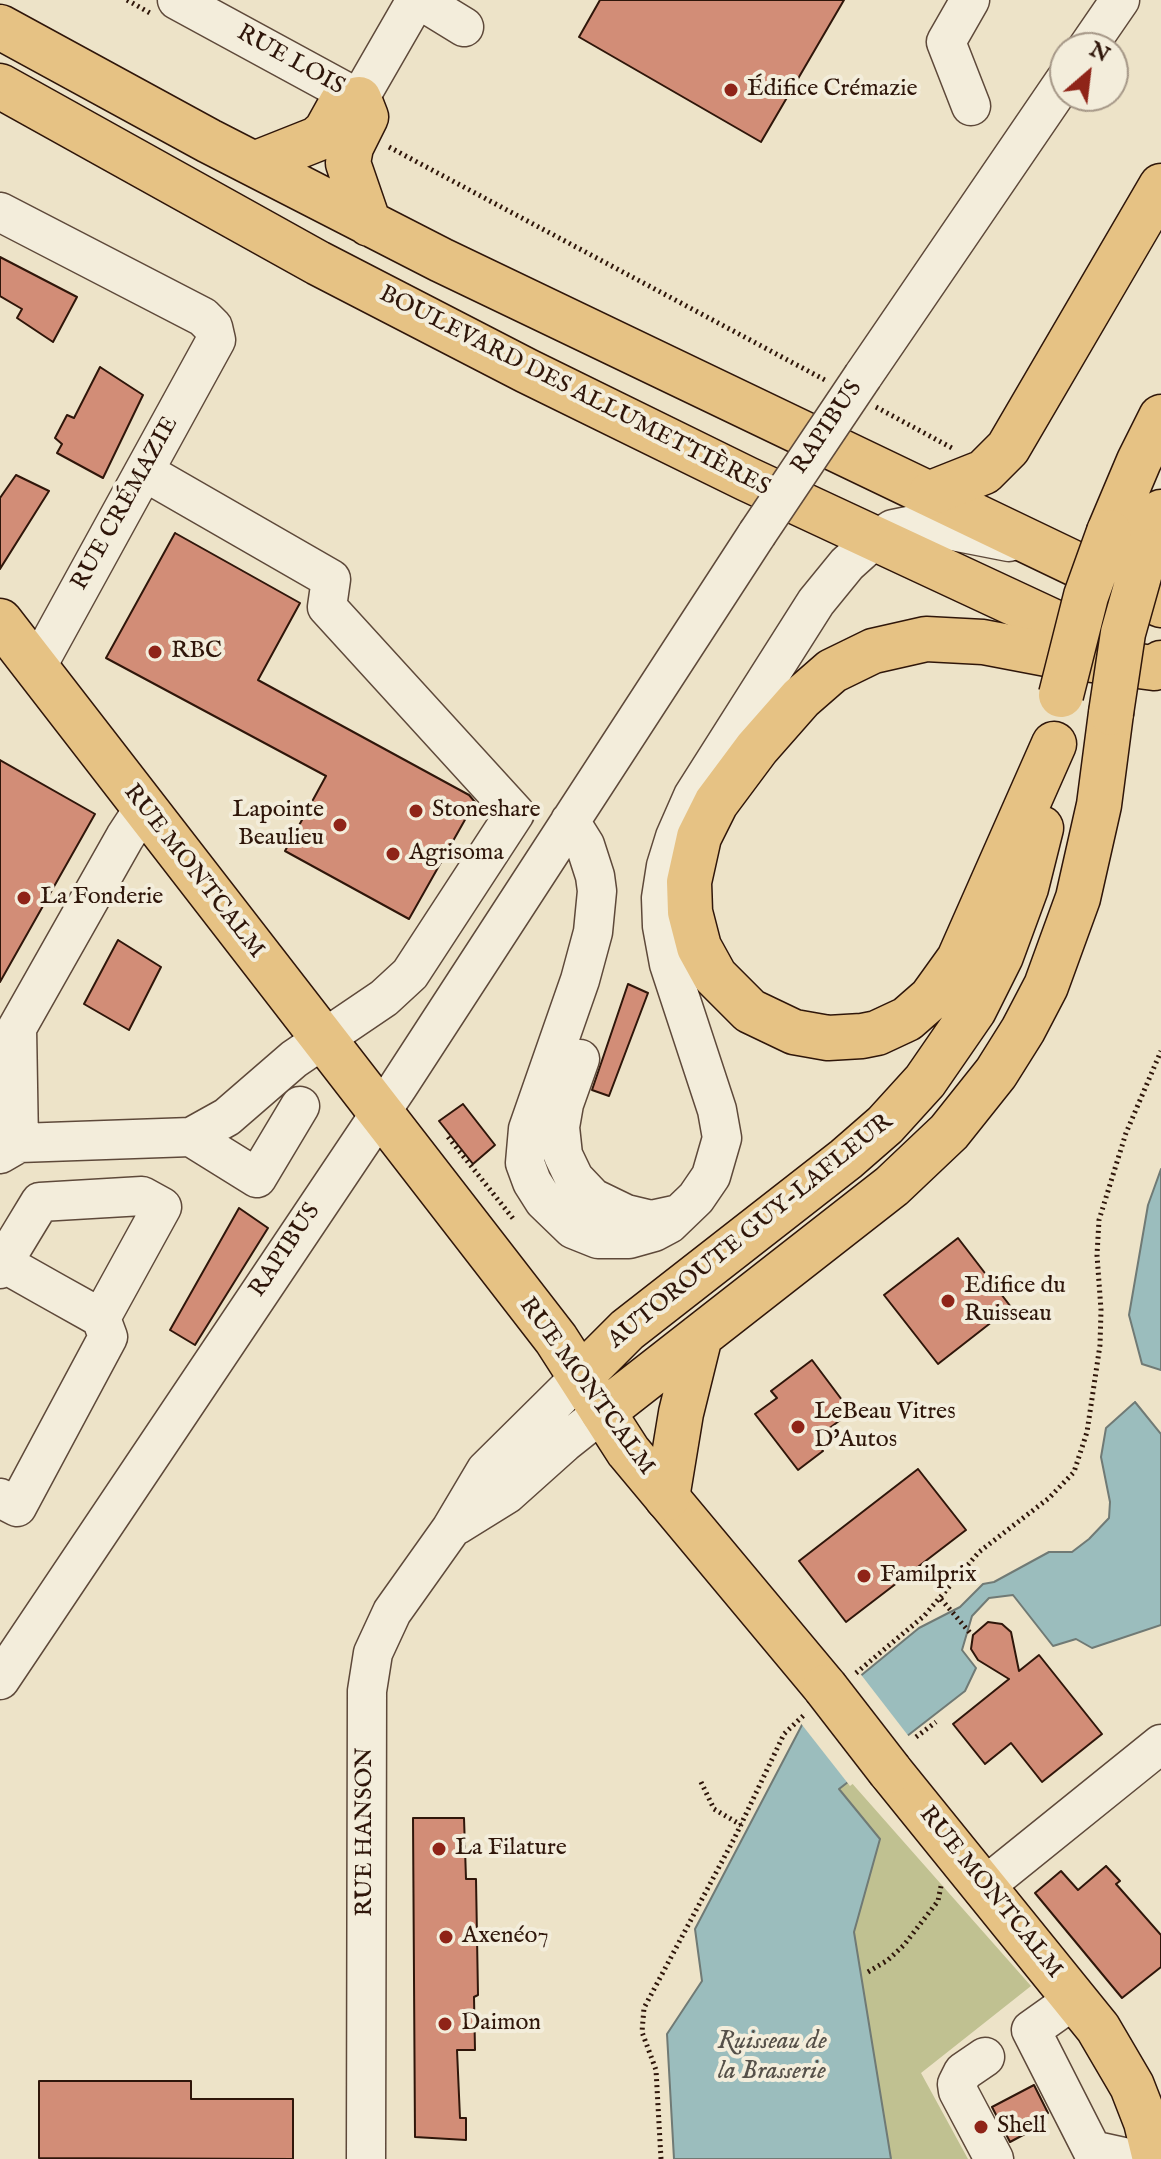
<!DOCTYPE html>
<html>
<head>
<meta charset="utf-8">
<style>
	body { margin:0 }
	#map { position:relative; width:1161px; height:2159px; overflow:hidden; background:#ede3c8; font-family:"IM FELL English",serif }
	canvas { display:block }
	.north { position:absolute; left:1049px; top:32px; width:80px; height:80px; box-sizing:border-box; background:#f3eddb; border:2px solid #a59787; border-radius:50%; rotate:28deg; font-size:22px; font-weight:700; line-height:32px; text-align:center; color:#2f160a }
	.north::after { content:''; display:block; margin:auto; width:28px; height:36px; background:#8f2418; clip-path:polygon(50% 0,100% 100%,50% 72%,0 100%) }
</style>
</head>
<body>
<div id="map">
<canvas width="1161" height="2159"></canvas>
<div class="north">N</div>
</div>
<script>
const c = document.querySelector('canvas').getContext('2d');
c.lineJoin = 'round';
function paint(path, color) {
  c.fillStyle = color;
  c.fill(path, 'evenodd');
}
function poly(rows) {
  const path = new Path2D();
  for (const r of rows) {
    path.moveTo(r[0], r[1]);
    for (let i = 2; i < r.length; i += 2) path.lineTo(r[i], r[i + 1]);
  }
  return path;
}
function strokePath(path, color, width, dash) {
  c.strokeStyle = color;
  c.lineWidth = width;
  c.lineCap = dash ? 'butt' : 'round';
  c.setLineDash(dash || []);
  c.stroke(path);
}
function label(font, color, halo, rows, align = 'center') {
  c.font = font + ' "IM FELL English",serif';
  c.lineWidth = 8;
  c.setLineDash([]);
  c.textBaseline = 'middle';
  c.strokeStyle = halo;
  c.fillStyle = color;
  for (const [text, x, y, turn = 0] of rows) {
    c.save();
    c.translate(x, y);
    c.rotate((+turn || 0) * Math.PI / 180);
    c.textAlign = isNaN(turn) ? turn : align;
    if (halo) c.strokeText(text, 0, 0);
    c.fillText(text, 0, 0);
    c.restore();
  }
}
paint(poly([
	[850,1781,1031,1986,921,2073,968,2159,891,2159,854,1932,880,1839,838,1789]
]), '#c0c191');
const water = poly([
	[1161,1169,1161,1370,1142,1364,1129,1315,1148,1205,1161,1169],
	[1135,1402,1161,1434,1161,1625,1092,1648,1076,1639,1053,1646,1013,1595,989,1598,972,1616,962,1650,976,1668,965,1691,839,1789,880,1839,854,1932,891,2159,674,2159,667,2034,702,1981,695,1929,803,1723,919,1628,960,1607,983,1584,994,1582,1049,1552,1072,1552,1089,1539,1109,1518,1110,1502,1101,1457,1106,1428,1135,1402]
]);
paint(water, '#9bbdbd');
strokePath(water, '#707a75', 2);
paint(poly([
	[859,1672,910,1738,850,1786,799,1721]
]), '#ede3c8');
const building = poly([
	[600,0,844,0,761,142,579,37,600,0],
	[0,257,77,297,53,342,17,318,22,309,0,296,0,257],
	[100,367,143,395,103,478,57,453,62,444,55,438,67,415,74,418,100,367],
	[16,475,49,491,0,569,0,498,16,475],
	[175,533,300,603,258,680,469,795,475,802,409,919,285,851,326,776,106,658,175,533],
	[0,760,95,814,0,982,0,760],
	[118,940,161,967,129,1030,84,1004,118,940],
	[628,984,648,993,609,1096,592,1090,628,984],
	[463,1104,495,1145,473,1164,439,1121,463,1104],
	[239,1208,268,1228,195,1345,170,1330,239,1208],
	[958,1238,1011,1307,938,1364,884,1295,958,1238],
	[812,1360,851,1412,815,1439,823,1451,798,1470,755,1414,777,1398,771,1391,812,1360],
	[918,1469,966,1530,846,1622,799,1561,918,1469],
	[988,1622,1002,1624,1011,1632,1019,1671,1039,1655,1102,1734,1042,1782,1011,1743,985,1764,953,1724,1009,1679,978,1660,971,1649,973,1635,988,1622],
	[413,1818,464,1818,466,1879,476,1879,478,1995,474,1997,475,2050,457,2050,460,2118,466,2118,466,2140,415,2137,413,1818],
	[1106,1866,1120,1881,1116,1884,1161,1935,1161,1967,1122,1998,1035,1893,1061,1871,1078,1890,1106,1866],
	[39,2081,191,2081,191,2099,293,2099,293,2159,39,2158,39,2081],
	[1034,2085,1048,2113,1022,2127,1025,2134,1010,2142,992,2107,1034,2085]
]);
paint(building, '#d28d77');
strokePath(building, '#2f160a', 2);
const minor = poly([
	[177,0,359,99,416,0],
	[420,0,464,27],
	[970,0,946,42,971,106],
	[1087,48,1120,0],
	[0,212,203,317,213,327,216,340,36,668],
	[863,376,1065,80],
	[570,821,585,845,595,876,597,891,593,932,580,980,528,1129,525,1163,532,1182,544,1201,573,1229,598,1239,629,1239,654,1232,669,1224,696,1198,711,1176,722,1138,717,1110,669,964,662,926,661,898,666,866,675,837,693,796,816,602,847,564,867,546,893,529,917,524,1009,542],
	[580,1059,564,1104,560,1127,563,1155,574,1178,593,1198,626,1214,651,1220,674,1215],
	[191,1137,257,1178,300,1106],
	[19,1143,17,1028,125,837,144,808],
	[0,1154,19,1143,191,1137,227,1117,294,1059,384,998,410,974,515,813,327,607,331,579,145,472],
	[0,1262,3,1263,42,1285,58,1294,101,1318,162,1207,142,1196,40,1202,3,1263,0,1269],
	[0,1498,17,1507,108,1337,101,1318],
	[457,1525,507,1494,564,1443,603,1412],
	[0,1680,399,1085,757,534],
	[985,1886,1161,1744],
	[1076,1998,1031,2030,1092,2150,1133,2159],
	[985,2057,963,2072,957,2084,958,2091,994,2159],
	[366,2159,367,1691,373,1653,392,1612,451,1529,486,1470,581,1376]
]);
const major = poly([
	[0,27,209,141,441,260,1161,605],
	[0,86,318,263,527,371,747,479,1112,649],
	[254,164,317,139,326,131,341,104,359,99,366,117,351,147,348,163,369,224],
	[0,621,556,1339,628,1451,825,1687],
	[890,1771,1098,2028,1132,2086,1146,2122,1155,2159]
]);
const highway = poly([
	[931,493,984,472,1008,448,1161,186],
	[1109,532,1139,461,1161,417],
	[1146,551,1161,512],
	[1054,744,959,959,931,998,907,1019,877,1033,862,1036,828,1038,794,1032,750,1011,715,976,699,947,690,912,689,882,699,837,716,803,757,748,801,698,832,671,873,651,926,639,983,642,1046,654,1154,668,1161,663],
	[581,1376,627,1330,846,1159,885,1125,925,1081,974,1010,1001,956,1026,888,1041,828],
	[603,1412,892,1186,949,1132,996,1073,1023,1030,1046,986,1078,898,1099,805,1111,713],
	[667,1498,681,1413,700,1336]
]);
strokePath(minor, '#5e493a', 41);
strokePath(major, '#2f160a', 47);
strokePath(highway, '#2f160a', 47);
strokePath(poly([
	[127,0,150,13],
	[389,147,825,380],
	[876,407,952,448],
	[448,1137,515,1221],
	[941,1599,971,1634],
	[856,1673,924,1616,979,1552,1049,1498,1074,1472,1087,1432,1100,1345,1101,1310,1097,1255,1099,1220,1126,1133,1161,1051],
	[916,1737,936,1722],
	[701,1782,714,1809,741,1825],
	[868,1972,888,1960,904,1945,938,1901,941,1886],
	[661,2159,656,2070,642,2032,644,2008,735,1837,784,1734,805,1714]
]), '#2f160a', 5, [2, 4]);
strokePath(minor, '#f3eddb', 38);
strokePath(major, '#e6c284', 44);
strokePath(highway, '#e6c284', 44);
const minorBridge = poly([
	[757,534,863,376]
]);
const majorBridge = poly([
	[825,1687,890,1771]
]);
const highwayBridge = poly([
	[1061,695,1086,596,1109,532],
	[1111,713,1123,633,1146,551]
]);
strokePath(minorBridge, '#5e493a', 41, []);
strokePath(majorBridge, '#2f160a', 47, []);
strokePath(highwayBridge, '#2f160a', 47, []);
strokePath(minorBridge, '#f3eddb', 38);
strokePath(majorBridge, '#e6c284', 44);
strokePath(highwayBridge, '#e6c284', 44);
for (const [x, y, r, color] of [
	[731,90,8,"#8f2418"],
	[155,652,8,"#8f2418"],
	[416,811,8,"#8f2418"],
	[340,825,8,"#8f2418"],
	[393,854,8,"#8f2418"],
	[24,898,8,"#8f2418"],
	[948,1301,8,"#8f2418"],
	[798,1427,8,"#8f2418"],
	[864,1576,8,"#8f2418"],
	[439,1849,8,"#8f2418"],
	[446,1937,8,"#8f2418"],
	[445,2024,8,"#8f2418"],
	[981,2127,8,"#8f2418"]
]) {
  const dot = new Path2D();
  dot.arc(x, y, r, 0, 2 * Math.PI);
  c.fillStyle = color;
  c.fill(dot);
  strokePath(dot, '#f3eddb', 3);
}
label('24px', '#2f160a', '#f3eddb', [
	["RUE LOIS",290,61,29],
	["BOULEVARD DES ALLUMETTIÈRES",574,392,27],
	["RAPIBUS",828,428,-56],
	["RUE CRÉMAZIE",126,504,-61],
	["RUE MONTCALM",193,872,52],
	["AUTOROUTE GUY-LAFLEUR",751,1232,-39],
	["RAPIBUS",286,1251,-56],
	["RUE MONTCALM",586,1387,54],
	["RUE HANSON",366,1832,-90],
	["RUE MONTCALM",990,1893,51]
]);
label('24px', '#2f160a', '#f3eddb', [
	["Édifice Crémazie",747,90],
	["RBC",171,652],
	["Lapointe",324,811,"right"],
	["Beaulieu",324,839,"right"],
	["Stoneshare",432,811],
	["Agrisoma",409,854],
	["La Fonderie",40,898],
	["Edifice du",964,1287],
	["Ruisseau",964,1315],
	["LeBeau Vitres",814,1413],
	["D'Autos",814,1441],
	["Familprix",880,1576],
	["La Filature",455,1849],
	["Axenéo7",462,1937],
	["Daimon",461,2024],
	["Shell",997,2127]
], 'left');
label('italic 26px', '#555049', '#f3eddb', [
	["Ruisseau de",772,2043],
	["la Brasserie",772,2073]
]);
</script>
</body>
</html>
